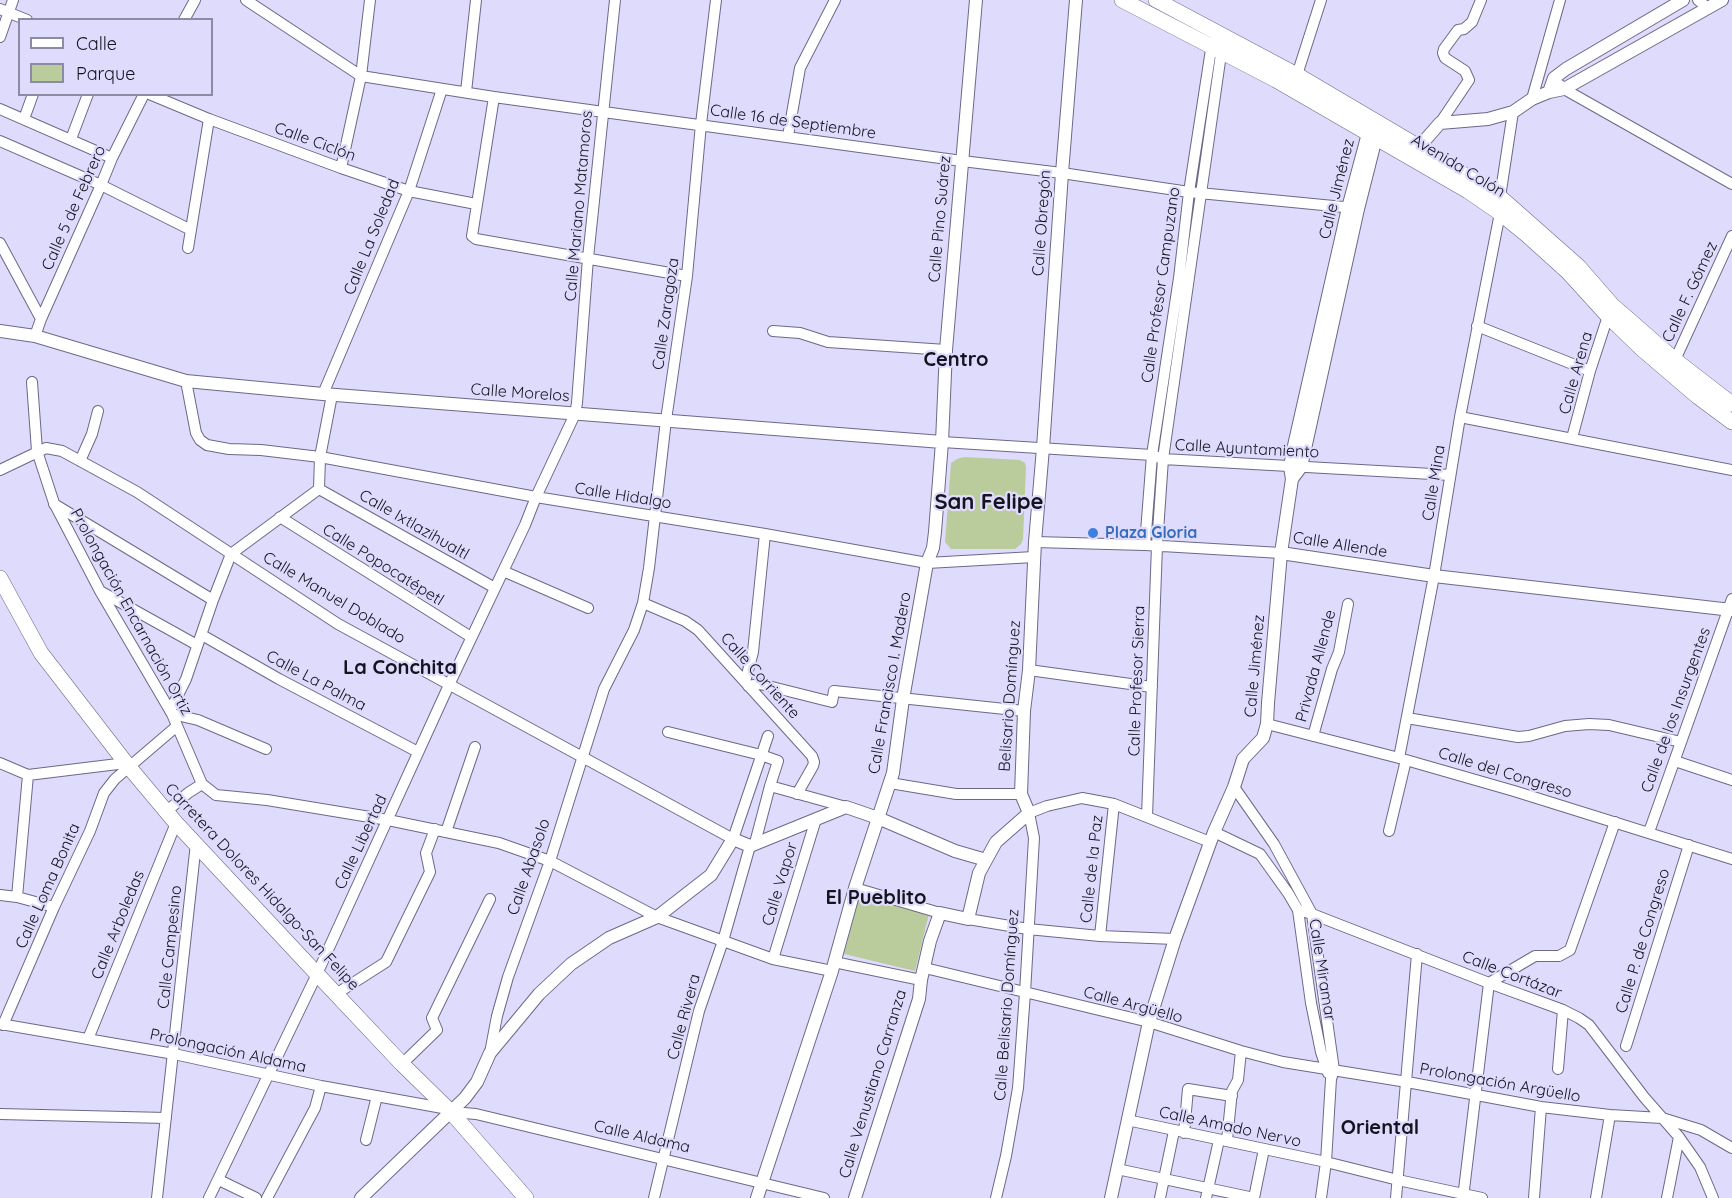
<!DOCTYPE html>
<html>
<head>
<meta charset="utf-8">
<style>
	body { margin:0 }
	#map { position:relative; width:1732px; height:1198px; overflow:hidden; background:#dedbfd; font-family:Quicksand,sans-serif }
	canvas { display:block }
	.legend { position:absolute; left:18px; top:18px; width:195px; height:78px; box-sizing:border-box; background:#dedbfd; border:2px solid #8d8ba4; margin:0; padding:8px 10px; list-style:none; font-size:18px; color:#14131e }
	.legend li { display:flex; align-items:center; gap:12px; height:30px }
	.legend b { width:30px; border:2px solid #8d8ba4 }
</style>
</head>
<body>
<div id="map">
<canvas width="1732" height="1198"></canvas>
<ul class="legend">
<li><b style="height:8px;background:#fff"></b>Calle</li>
<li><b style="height:16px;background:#bacc9b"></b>Parque</li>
</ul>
</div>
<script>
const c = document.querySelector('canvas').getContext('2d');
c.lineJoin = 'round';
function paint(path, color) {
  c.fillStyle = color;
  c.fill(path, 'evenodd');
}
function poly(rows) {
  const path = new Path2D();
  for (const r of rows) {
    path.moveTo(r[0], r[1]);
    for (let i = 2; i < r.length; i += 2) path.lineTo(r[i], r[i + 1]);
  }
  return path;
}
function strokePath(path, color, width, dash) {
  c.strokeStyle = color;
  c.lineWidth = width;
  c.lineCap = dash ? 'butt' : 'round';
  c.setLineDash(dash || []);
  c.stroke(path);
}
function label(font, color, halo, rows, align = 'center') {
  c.font = font + ' Quicksand,sans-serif';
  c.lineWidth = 4.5;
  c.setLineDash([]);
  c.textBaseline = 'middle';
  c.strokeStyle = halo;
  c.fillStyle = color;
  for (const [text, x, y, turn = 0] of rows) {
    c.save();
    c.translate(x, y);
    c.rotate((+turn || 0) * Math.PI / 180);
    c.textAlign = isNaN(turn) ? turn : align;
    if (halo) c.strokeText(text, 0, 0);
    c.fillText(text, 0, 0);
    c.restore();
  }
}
paint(poly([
	[964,457,1020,460,1025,463,1026,467,1023,539,1021,544,1015,549,951,549,945,542,951,463,957,459],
	[859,897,929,914,915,971,844,954]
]), '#bacc9b');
const minor = poly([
	[246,0,361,76,494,97,962,161,1062,173,1189,192,1354,208],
	[1698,0,1708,8],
	[0,9,27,20],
	[184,20,195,0],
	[0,37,13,0],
	[1297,75,1321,0],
	[1560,85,1564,89,1732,184],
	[466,92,476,0],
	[149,94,209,119,341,168,409,191,476,204],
	[494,97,472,236,476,239,687,276],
	[1532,99,1560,0],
	[0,109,112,158],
	[24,119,33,94],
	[1440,123,1469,80,1465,71,1445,58,1443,53,1444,49,1458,30,1464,29,1472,22,1481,0],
	[788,136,800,68,835,0],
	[71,139,88,94],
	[0,141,101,185,191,230],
	[341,168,361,76,370,0],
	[1500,197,1513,112],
	[0,243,41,319],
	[188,248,209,119],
	[1477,326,1590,371],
	[773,331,800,333,828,342,946,350],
	[35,336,41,319,101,185,112,158,144,94],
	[1675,360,1732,236],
	[186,381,196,433,200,440,207,445,229,449,261,450,320,457,536,497,765,534,927,563,1034,557],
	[32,382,37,451,54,503,100,591,172,714,202,784,216,795,267,800,388,820,499,843,550,861,657,917,773,959,832,971],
	[323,394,409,191,442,89],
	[1460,417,1732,470],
	[1572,438,1590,371,1608,316],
	[942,442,1152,455,1163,459,1450,475],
	[80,461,92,434,98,411],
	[0,470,46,448,62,451,137,492,338,624,733,839,768,736],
	[319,489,495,588],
	[319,489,320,457,332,395],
	[54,504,213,600],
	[280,517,471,637],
	[1035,542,1145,545,1281,553],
	[1145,545,1152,455,1179,278,1189,192,1212,43],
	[503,571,588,608],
	[100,591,197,645],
	[643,603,685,621,698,630,812,756,814,762,813,766,797,794],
	[202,635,279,679,418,752],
	[1029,670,1152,687],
	[745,682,753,652,765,534],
	[748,686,760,684,832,702,834,691,1024,711],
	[170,711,186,679,213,600,231,554,319,489],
	[172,714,198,720,266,749],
	[1407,718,1518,737,1529,736,1565,726,1589,724,1609,725,1681,742],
	[1267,724,1399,758,1514,791,1732,859],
	[668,732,761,755,778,761,770,786,755,843],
	[1313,736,1332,669,1339,652,1348,604],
	[1399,758,1434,576,1460,417,1500,213],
	[1675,761,1732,780],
	[0,763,28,775],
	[28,775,126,763],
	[890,783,956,794,1021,794],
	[770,786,846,807],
	[1234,787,1274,844,1312,914,1334,1070,1331,1079,1326,1162,1321,1198],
	[167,811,188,793,202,784],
	[1147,816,1157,546,1163,459,1222,47],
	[1389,831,1406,760],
	[446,832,475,747],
	[1214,832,1260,854,1288,893,1298,910,1311,1003,1321,1052,1328,1073],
	[1649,832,1732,599],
	[855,888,940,913],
	[0,895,17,897,54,907],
	[17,897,28,775],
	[1298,910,1312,914,1489,983,1563,1010,1579,1018,1589,1025,1644,1097,1679,1137,1700,1167,1713,1198],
	[968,919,1028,929,1100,936,1175,939],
	[1100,936,1114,804],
	[773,959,816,819],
	[834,962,921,980],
	[925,968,1149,1022,1241,1051,1283,1062,1407,1082,1541,1107,1610,1115,1662,1118,1701,1130,1732,1148],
	[336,994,386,962,430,872,426,853,435,829],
	[0,1024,174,1054,321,1086,448,1109],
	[3,1025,54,907,90,831,104,793,115,779,177,726],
	[88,1039,176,823],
	[1626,1046,1689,845],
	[490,1053,497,1016,508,977,550,861,604,689,634,630,643,603,649,568,666,420,687,276,701,124,716,0],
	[402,1064,437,1030,432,1018,490,899],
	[1558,1069,1563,1010],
	[451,1112,476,1114,824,1198],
	[0,1114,166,1118],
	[1127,1120,1326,1162,1398,1180,1482,1198],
	[1184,1133,1188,1089,1232,1096],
	[366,1140,377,1096],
	[1227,1140,1232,1091,1238,1080,1241,1051],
	[1117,1169,1254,1198],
	[219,1180,256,1198],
	[157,1198,196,843],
	[209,1198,317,974,449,685,525,525,536,497,575,414,577,403,588,258,615,0],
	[267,1198,315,1108,321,1086],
	[654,1198,699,1011,723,941,750,846],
	[996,1198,1006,1156,1018,1088,1025,993,1034,838,1029,813,1047,806,1082,798,1114,804,1210,842],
	[1160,1198,1174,1131],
	[1206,1198,1219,1140],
	[1254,1198,1264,1149],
	[1396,1198,1417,954],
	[1463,1198,1489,983,1535,956,1559,956,1570,950,1615,822],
	[1534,1198,1541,1107],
	[1596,1198,1610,1115],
	[1667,1198,1679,1137]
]);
const tertiary = poly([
	[1549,92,1554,78,1566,69,1683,0],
	[1416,156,1419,147,1440,123,1488,119,1513,112,1532,99,1549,92,1564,89,1722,0],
	[0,331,35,336,186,381,323,394,942,442],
	[1292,479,1301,467,1358,209,1378,130],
	[1281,553,1434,576,1732,610],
	[361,1198,465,1098,477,1082,490,1053,539,994,571,964,609,938,657,917,711,875,733,839,750,846,846,807,878,818,955,851,986,860],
	[757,1198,832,971,855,888,893,773,903,699,927,563,933,548,935,532,942,442,946,350,976,0],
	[855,1198,919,999,921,980,930,941,940,913,968,919,979,873,996,842,1029,813,1021,794,1024,711,1029,670,1035,542,1043,448,1062,173,1076,0],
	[1111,1198,1149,1022,1175,939,1214,832,1234,787,1243,759,1263,738,1267,724,1268,703,1281,553,1292,479,1290,467,1293,450,1348,208,1370,126]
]);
const primary = poly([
	[1122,0,1276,80,1468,191,1500,213,1527,235,1568,272,1608,316,1642,349,1697,396,1732,422],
	[1156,0,1297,75,1419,147,1500,197,1578,266,1612,305,1675,360,1732,404],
	[0,578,41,653,129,767,176,823,317,974,402,1064,451,1112,526,1198]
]);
strokePath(minor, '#6c6987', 12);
strokePath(tertiary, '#6c6987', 14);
strokePath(primary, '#6c6987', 16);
strokePath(minor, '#fff', 10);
strokePath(tertiary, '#fff', 12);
strokePath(primary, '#fff', 15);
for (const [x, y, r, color] of [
	[1093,533,6,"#3f7fe0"]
]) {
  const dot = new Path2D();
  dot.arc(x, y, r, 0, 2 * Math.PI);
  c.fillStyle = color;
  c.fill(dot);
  strokePath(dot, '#dedbfd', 2);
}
label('16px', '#14131e', '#dedbfd', [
	["Calle 16 de Septiembre",793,122,8],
	["Calle Ciclón",315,142,20],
	["Avenida Colón",1458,166,31],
	["Calle Jiménez",1337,189,-76],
	["Calle Mariano Matamoros",579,206,-85],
	["Calle 5 de Febrero",74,208,-66],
	["Calle Pino Suárez",940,219,-85],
	["Calle Obregón",1042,223,-86],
	["Calle La Soledad",372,237,-68],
	["Calle Profesor Campuzano",1161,285,-82],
	["Calle F. Gómez",1690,292,-65],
	["Calle Zaragoza",666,314,-82],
	["Calle Arena",1576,373,-74],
	["Calle Morelos",520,393,4],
	["Calle Ayuntamiento",1247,449,3],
	["Calle Mina",1434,483,-81],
	["Calle Hidalgo",623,496,9],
	["Calle Ixtlazihualtl",414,525,30],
	["Calle Allende",1340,545,9],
	["Calle Popocatépetl",383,565,32],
	["Calle Manuel Doblado",334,598,31],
	["Prolongación Encarnación Ortiz",131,612,61],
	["Calle Jiménez",1255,666,-85],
	["Privada Allende",1316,666,-75],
	["Calle Corriente",760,676,48],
	["Calle La Palma",316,681,28],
	["Calle Profesor Sierra",1137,681,-88],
	["Calle Francisco I. Madero",890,683,-80],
	["Belisario Domínguez",1010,696,-86],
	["Calle de los Insurgentes",1676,710,-70],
	["Calle del Congreso",1505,773,17],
	["Calle Libertad",361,842,-65],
	["Calle Abasolo",529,867,-71],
	["Calle de la Paz",1092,869,-84],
	["Calle Vapor",780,884,-73],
	["Calle Loma Bonita",48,886,-66],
	["Carretera Dolores Hidalgo-San Felipe",262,887,47],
	["Calle Arboledas",118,925,-68],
	["Calle P. de Congreso",1643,941,-73],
	["Calle Campesino",170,947,-84],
	["Calle Miramar",1322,970,81],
	["Calle Cortázar",1512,975,21],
	["Calle Belisario Domínguez",1007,1005,-86],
	["Calle Argüello",1133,1005,15],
	["Calle Rivera",684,1017,-75],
	["Prolongación Aldama",228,1051,12],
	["Prolongación Argüello",1500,1083,10],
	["Calle Venustiano Carranza",873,1084,-73],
	["Calle Amado Nervo",1230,1127,12],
	["Calle Aldama",642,1137,13]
]);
label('bold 16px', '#366cbe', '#dedbfd', [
	["Plaza Gloria",1105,533]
], 'left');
label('bold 20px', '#14131e', '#dedbfd', [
	["Centro",956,360],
	["La Conchita",400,668],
	["El Pueblito",876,898],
	["Oriental",1380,1128]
]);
label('bold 22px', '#14131e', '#dedbfd', [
	["San Felipe",989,502]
]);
</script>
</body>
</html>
